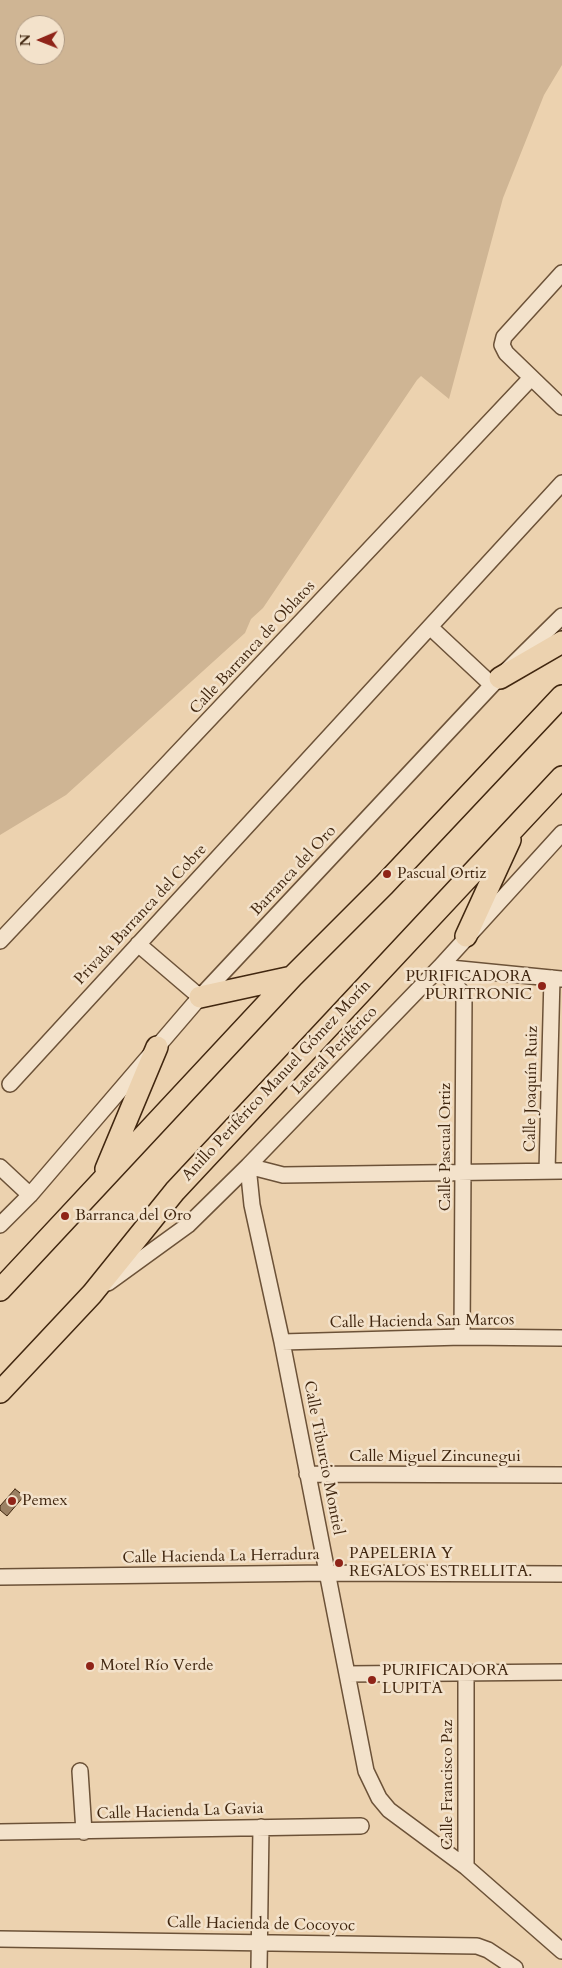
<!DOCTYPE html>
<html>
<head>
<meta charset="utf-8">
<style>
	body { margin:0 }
	#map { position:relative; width:562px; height:1968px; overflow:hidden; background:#ecd2af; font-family:Cardo,serif }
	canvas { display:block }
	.north { position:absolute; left:15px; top:15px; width:50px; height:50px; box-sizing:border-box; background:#f3e2cb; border:1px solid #ac9780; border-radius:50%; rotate:269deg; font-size:14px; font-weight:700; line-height:20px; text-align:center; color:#412710 }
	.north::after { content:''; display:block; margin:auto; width:18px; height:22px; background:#8f2418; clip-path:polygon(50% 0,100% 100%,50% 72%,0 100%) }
</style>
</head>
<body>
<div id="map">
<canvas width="562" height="1968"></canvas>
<div class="north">N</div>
</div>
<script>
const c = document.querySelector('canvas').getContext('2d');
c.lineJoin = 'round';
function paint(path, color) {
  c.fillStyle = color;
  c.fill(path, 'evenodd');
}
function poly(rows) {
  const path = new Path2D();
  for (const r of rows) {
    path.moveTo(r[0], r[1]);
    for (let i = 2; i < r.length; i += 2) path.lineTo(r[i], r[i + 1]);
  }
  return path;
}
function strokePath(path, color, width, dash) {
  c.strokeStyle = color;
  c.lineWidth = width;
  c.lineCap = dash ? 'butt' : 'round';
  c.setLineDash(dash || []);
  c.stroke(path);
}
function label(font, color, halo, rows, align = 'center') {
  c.font = font + ' Cardo,serif';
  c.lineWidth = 5;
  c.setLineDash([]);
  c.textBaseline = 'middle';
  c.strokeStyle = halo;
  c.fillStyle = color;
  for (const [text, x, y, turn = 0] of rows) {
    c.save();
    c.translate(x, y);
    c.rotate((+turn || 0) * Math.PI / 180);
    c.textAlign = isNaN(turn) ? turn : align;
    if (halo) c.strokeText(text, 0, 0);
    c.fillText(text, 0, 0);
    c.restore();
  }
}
paint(poly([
	[0,0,562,0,562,65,544,95,503,198,449,399,421,376,417,380,263,608,251,619,245,633,66,795,0,835],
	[25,25,55,25,55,55,25,55]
]), '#cfb594');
const building = poly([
	[15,1489,24,1496,7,1516,0,1510,0,1506,15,1489]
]);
paint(building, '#9a8063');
strokePath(building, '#412710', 1);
const minor = poly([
	[562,273,504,337,502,345,506,353,562,407],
	[430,627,492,685],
	[0,941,531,378],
	[138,944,200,997],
	[440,967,464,995,462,1337],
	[440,967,561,979],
	[10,1084,562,483],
	[0,1167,30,1195],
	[547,1171,552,978],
	[562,1171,283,1175,248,1166,252,1205,282,1342,366,1771,379,1798,389,1810,466,1867,562,1951],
	[0,1225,30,1195,200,997,492,685,562,616],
	[108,1283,188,1225,248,1166,440,967,562,833],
	[282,1342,462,1337,562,1338],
	[307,1474,562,1475],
	[0,1577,328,1573,562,1574],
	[347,1674,562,1672],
	[80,1771,84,1832],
	[0,1832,361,1826],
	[466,1867,466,1673],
	[0,1939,477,1946,488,1950,515,1968],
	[259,1968,261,1827]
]);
const highway = poly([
	[500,678,562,642],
	[466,936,510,840],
	[200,997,292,977],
	[106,1169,157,1047],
	[0,1290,292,977,384,885,562,696],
	[0,1392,92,1294,175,1191,562,777]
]);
strokePath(minor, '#6c5238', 18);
strokePath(highway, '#412710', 24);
strokePath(minor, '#f3e2cb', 15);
strokePath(highway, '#ecd2af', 21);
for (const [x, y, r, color] of [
	[387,874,5,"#8f2418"],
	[542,986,5,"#8f2418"],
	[65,1216,5,"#8f2418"],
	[12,1501,5,"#8f2418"],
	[339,1563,5,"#8f2418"],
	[90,1666,5,"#8f2418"],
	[372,1680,5,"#8f2418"]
]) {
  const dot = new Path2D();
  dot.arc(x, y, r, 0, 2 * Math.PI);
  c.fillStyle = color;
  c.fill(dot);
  strokePath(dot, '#f3e2cb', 2);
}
label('16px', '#412710', '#f3e2cb', [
	["Calle Barranca de Oblatos",253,648,-47],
	["Barranca del Oro",294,871,-47],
	["Privada Barranca del Cobre",141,915,-47],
	["Lateral Periférico",335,1051,-46],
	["Anillo Periférico Manuel Gómez Morín",277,1081,-47],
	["Calle Joaquín Ruiz",532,1089,-89],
	["Calle Pascual Ortiz",446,1147,-90],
	["Calle Hacienda San Marcos",422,1322,-1],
	["Calle Miguel Zincunegui",435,1457],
	["Calle Tiburcio Montiel",323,1458,79],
	["Calle Hacienda La Herradura",221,1557,-1],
	["Calle Francisco Paz",448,1785,-90],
	["Calle Hacienda La Gavia",180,1812,-2],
	["Calle Hacienda de Cocoyoc",261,1925,1]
]);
label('16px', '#412710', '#f3e2cb', [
	["Pascual Ortiz",397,874],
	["PURIFICADORA",532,977,"right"],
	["PURITRONIC",532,995,"right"],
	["Barranca del Oro",75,1216],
	["Pemex",22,1501],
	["PAPELERIA Y",349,1554],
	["REGALOS ESTRELLITA.",349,1572],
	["Motel Río Verde",100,1666],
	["PURIFICADORA",382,1671],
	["LUPITA",382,1689]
], 'left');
</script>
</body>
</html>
